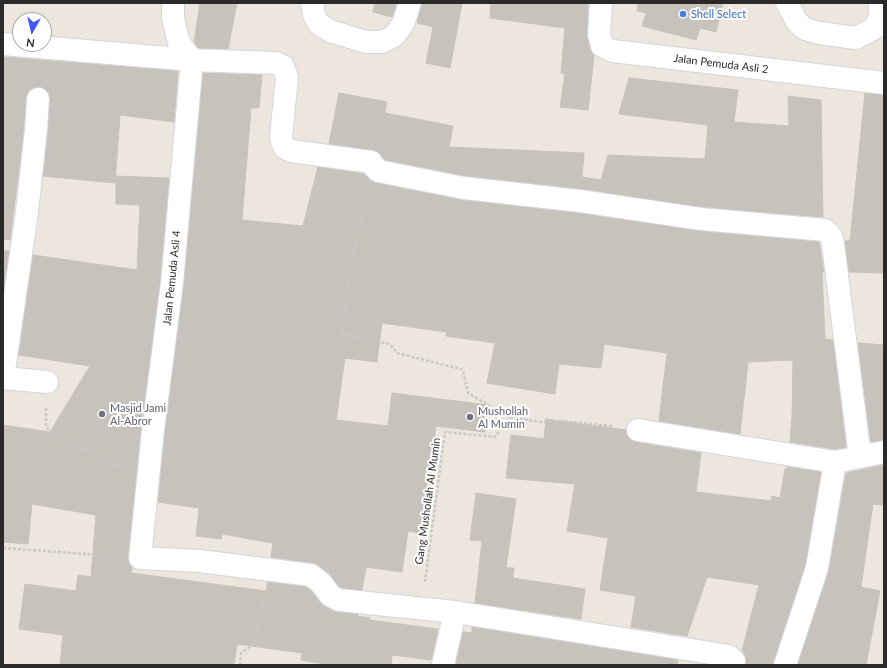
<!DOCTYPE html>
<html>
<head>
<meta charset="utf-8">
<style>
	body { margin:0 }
	#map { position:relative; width:887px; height:668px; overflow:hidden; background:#ece6dc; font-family:Lato,sans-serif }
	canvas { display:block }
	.frame { position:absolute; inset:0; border:4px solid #2a2a2a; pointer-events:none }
	.north { position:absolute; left:12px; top:12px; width:40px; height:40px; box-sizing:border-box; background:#fff; border:1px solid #aaa; border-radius:50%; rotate:188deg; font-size:11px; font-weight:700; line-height:16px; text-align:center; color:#2a2a2a }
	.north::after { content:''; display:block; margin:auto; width:14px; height:18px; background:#4058f5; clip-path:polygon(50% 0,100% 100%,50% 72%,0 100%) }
</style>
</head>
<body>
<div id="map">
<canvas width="887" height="668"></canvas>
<div class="frame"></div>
<div class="north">N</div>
</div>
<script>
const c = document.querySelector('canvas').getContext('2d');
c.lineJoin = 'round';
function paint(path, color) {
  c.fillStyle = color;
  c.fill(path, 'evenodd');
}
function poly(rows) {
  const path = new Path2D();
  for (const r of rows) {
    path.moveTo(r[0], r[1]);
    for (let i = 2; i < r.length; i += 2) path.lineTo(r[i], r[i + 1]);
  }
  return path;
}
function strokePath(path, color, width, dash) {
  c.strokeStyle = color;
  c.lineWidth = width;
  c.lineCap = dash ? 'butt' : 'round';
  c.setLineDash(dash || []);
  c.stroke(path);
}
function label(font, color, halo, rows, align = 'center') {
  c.font = font + ' Lato,sans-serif';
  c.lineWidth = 4;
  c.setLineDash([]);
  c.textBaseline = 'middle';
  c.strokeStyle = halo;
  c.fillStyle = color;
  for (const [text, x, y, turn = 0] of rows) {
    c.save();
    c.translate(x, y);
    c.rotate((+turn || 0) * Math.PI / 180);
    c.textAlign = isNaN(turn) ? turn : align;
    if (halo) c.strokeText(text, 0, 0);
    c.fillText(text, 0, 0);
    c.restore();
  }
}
const building = poly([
	[200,3,237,3,228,49,198,48,194,42,200,3],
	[375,3,397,3,392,17,373,12,375,3],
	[422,3,462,3,450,68,426,63,433,27,417,23,422,3],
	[491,3,588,3,587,37,590,49,594,55,588,110,560,107,565,74,561,73,565,28,490,18,491,3],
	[638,3,723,3,716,32,700,28,696,40,642,26,646,13,637,11,638,3],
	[3,57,178,71,174,122,120,115,115,183,43,176,50,99,49,93,45,89,39,87,33,88,28,92,26,98,24,129,10,240,3,239,3,57],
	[203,73,262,75,259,108,251,108,242,220,303,226,318,167,364,174,369,179,376,183,463,200,578,213,700,231,819,242,824,272,822,272,825,339,833,340,846,447,835,449,790,442,792,417,793,360,748,362,740,434,659,421,667,353,604,344,601,368,559,364,555,394,487,383,495,343,446,336,447,332,382,323,377,362,345,358,336,420,388,426,392,393,488,405,485,432,436,426,430,469,429,469,420,533,408,531,402,572,366,567,362,590,343,588,339,586,329,573,318,565,313,563,271,557,273,543,222,534,221,539,196,536,199,508,158,502,165,431,184,284,203,73],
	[629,78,738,90,734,122,789,126,788,96,821,100,823,217,702,207,582,189,466,176,385,160,380,154,373,150,329,144,339,93,387,102,385,113,453,126,449,147,584,153,582,177,601,180,608,155,705,159,708,125,619,114,629,78],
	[865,93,884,95,884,273,849,272,845,241,850,241,865,93],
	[116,176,169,178,160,282,141,429,128,557,129,563,132,567,131,573,266,591,268,582,306,587,312,592,321,604,334,611,358,614,357,616,370,618,369,620,438,629,431,660,392,655,391,665,331,665,301,660,302,653,237,644,234,665,60,665,63,635,19,629,25,584,76,591,78,575,91,577,96,515,32,504,28,544,3,542,3,425,50,432,90,366,19,355,33,255,137,270,140,205,116,204,116,176],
	[3,251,9,251,3,291,3,251],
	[858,343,884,345,884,440,871,442,858,343],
	[546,419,626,430,626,435,630,439,636,442,701,453,696,492,771,501,772,496,780,498,785,469,787,469,787,467,821,472,805,565,773,665,746,665,746,656,742,651,759,585,707,577,687,636,631,627,636,596,600,590,608,538,567,531,575,484,506,478,511,435,544,439,546,419],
	[884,465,884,505,873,504,861,587,880,591,866,665,798,665,829,570,846,473,884,465],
	[476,493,516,499,506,568,514,568,513,578,585,589,581,619,475,603,482,541,470,540,476,493],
	[472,627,566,642,678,660,677,665,475,665,456,663,463,632,472,633,472,627]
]);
paint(building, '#c7c3bc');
strokePath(building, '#c7c2b6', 1);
const minor = poly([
	[173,3,173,18,179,43,192,60,172,283,153,430,140,558,199,561,311,575,321,583,331,596,339,600,455,612,568,630,729,656,734,661,734,665],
	[312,3,314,15,319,24,330,31,366,42,382,42,394,36,403,24,410,3],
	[601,3,599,34,602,46,613,51,884,83],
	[787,3,797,22,805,29,819,33,856,38,875,28,880,16,880,3],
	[3,44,192,60,276,63,283,66,287,77,281,137,282,142,285,148,291,151,371,162,378,171,464,188,580,201,701,219,825,230,831,236,833,244,860,457],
	[3,378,27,212,36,130,38,99],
	[3,378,47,382],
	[638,430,835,462],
	[443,665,455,612],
	[785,665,817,568,835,462,884,452]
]);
strokePath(minor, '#d2d4e2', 24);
strokePath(poly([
	[368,196,350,265,342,332,344,334,390,344,397,353,461,369,463,370,468,393,509,417,540,422,560,421,612,426],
	[46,408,46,426,50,432,114,465,123,468],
	[3,548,113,556],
	[425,582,445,432,495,437,509,417],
	[240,665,241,653,254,644,264,595]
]), '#c8c8c8', 2.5, [3, 2]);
strokePath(minor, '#fff', 22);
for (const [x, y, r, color] of [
	[683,14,4,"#3f7fe0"],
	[102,414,4,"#6b7280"],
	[470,417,4,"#6b7280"]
]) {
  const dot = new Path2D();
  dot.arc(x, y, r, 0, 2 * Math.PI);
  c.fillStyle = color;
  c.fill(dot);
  strokePath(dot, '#fff', 1.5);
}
label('11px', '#366cbe', '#fff', [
	["Shell Select",691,14]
], 'left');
label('11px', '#2a2a2a', '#fff', [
	["Jalan Pemuda Asli 2",721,64,7],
	["Jalan Pemuda Asli 4",172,278,-84],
	["Gang Mushollah Al Mumin",428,501,-82]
]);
label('11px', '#5b616d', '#fff', [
	["Masjid Jami",110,408],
	["Al-Abror",110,421],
	["Mushollah",478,411],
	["Al Mumin",478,424]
], 'left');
</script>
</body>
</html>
